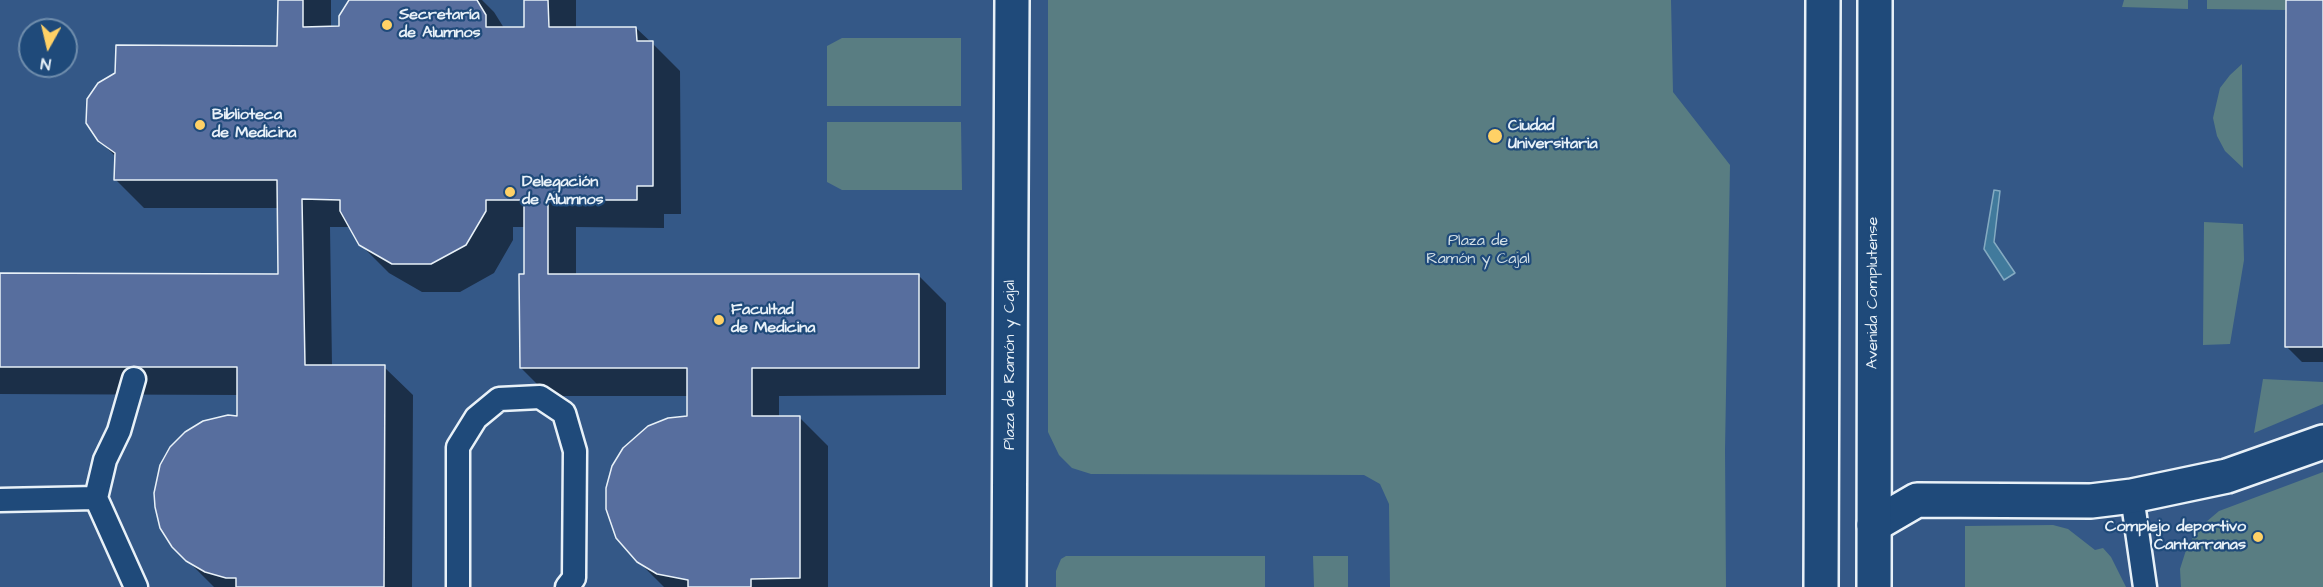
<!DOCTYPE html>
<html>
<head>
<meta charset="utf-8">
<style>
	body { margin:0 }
	#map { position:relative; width:2323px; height:587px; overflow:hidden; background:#1f4a7a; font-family:"Architects Daughter",sans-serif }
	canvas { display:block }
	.north { position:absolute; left:18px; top:18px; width:60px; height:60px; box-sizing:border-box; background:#1f4a7a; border:2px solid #6f8dac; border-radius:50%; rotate:188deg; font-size:16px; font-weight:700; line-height:24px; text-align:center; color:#e8f1f8 }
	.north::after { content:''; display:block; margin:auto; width:21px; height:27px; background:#ffd166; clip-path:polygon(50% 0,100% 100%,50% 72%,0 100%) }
</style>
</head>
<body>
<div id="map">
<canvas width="2323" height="587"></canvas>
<div class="north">N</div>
</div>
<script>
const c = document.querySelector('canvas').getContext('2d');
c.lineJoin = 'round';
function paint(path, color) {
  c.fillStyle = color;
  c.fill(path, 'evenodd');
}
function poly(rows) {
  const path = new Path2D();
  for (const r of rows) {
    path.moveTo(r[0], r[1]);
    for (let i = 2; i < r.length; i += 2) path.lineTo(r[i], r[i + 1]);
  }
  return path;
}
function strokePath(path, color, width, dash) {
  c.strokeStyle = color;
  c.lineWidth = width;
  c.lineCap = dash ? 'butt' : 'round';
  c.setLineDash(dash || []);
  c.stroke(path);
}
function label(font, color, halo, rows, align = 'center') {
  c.font = font + ' "Architects Daughter",sans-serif';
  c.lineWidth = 4.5;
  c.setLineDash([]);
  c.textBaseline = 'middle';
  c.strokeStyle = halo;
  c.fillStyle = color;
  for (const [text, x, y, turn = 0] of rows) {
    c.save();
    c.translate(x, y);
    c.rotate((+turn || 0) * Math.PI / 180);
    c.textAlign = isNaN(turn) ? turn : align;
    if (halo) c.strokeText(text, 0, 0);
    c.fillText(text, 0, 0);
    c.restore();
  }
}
paint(poly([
	[0,0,2323,0,2323,587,0,587],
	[30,30,66,30,66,66,30,66]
]), '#345887');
paint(poly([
	[1048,0,1671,0,1673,92,1730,165,1725,450,1726,587,1390,587,1389,504,1380,484,1364,475,1091,474,1072,468,1059,455,1048,432],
	[2124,0,2188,0,2188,9,2122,7],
	[2207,0,2286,0,2286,10,2207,9],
	[842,38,961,38,961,106,827,106,827,46],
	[2242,64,2243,168,2225,151,2217,136,2213,118,2220,88,2230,75],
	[827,122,961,122,962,190,842,190,827,182],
	[2204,222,2243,224,2244,260,2230,344,2203,345],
	[2263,379,2323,382,2323,404,2254,433],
	[2323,472,2323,587,2181,587,2180,569,2187,547,2199,528,2219,511],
	[2053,525,2068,529,2095,550,2103,548,2111,557,2126,587,1965,587,1965,526],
	[1066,556,1265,556,1265,587,1056,587,1056,571,1061,559],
	[1313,556,1348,556,1348,587,1314,587]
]), '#597d82');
const water = poly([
	[1994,190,2000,191,1994,242,2015,273,2004,280,1984,249,1994,190]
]);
paint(water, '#417a9c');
strokePath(water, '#84aac1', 1.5);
paint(poly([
	[279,0,331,0,331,28,341,28,351,0,482,0,494,12,504,28,526,28,525,0,576,0,576,28,636,28,652,43,680,71,681,214,664,214,664,228,576,227,576,275,918,275,946,303,946,395,779,396,779,418,800,418,828,446,828,587,664,587,638,561,689,418,689,396,549,396,521,368,525,227,513,227,513,240,494,273,460,292,422,292,389,273,360,244,351,227,330,227,332,366,384,367,413,395,412,587,214,587,173,546,238,418,238,395,0,394,0,274,280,275,279,208,144,208,116,180,116,157,99,140,279,47],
	[2287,0,2323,0,2323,362,2302,362,2287,347]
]), '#0007');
const building = poly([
	[278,0,303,0,303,27,339,26,339,16,349,0,477,0,486,15,486,27,524,27,524,0,548,0,549,27,636,27,637,41,653,41,653,186,637,186,637,200,548,200,548,274,919,274,919,368,752,368,752,416,800,416,800,578,751,579,751,587,688,587,688,580,657,574,637,562,616,538,606,509,606,488,612,466,623,448,648,426,668,418,687,416,687,368,520,368,519,274,524,274,524,200,486,200,486,211,466,245,431,264,392,264,359,245,340,211,340,200,302,199,305,365,385,365,384,587,236,587,236,578,226,578,205,572,186,561,172,547,160,528,155,507,154,493,160,465,170,447,185,432,203,421,228,415,237,416,237,367,0,367,0,273,278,274,277,180,114,180,115,153,98,141,86,123,87,99,98,83,115,73,116,45,277,46,278,0],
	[2286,0,2323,0,2323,347,2285,347,2286,0]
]);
paint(building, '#576e9e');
strokePath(building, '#e8f1f8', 1.5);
const service = poly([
	[134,379,119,431,105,460,96,498,136,587],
	[2132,496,2145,587],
	[0,500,96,498],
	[458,587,458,447,476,418,499,399,540,397,564,413,575,451,574,578,567,587]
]);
const minor = poly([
	[1874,525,1917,500,2091,501,2132,496,2227,476,2323,442],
	[1009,587,1012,0]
]);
const tertiary = poly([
	[1821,587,1823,0],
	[1874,587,1875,0]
]);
strokePath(service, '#e8f1f8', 27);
strokePath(minor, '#e8f1f8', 38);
strokePath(tertiary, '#e8f1f8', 38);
strokePath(service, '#1f4a7a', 22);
strokePath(minor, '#1f4a7a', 33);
strokePath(tertiary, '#1f4a7a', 33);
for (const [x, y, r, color] of [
	[387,25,6,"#ffd166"],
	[200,125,6,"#ffd166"],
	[1495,136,8,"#ffd166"],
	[510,192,6,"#ffd166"],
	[719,320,6,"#ffd166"],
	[2258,537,6,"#ffd166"]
]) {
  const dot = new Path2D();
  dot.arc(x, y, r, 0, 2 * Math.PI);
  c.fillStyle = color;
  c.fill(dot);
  strokePath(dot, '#1f4a7a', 2);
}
label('bold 16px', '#e8f1f8', '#1f4a7a', [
	["Secretaría",399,16],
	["de Alumnos",399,34],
	["Biblioteca",212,116],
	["de Medicina",212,134],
	["Ciudad",1508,127],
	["Universitaria",1508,145],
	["Delegación",522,183],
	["de Alumnos",522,201],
	["Facultad",731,311],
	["de Medicina",731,329],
	["Complejo deportivo",2246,528,"right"],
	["Cantarranas",2246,546,"right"]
], 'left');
label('16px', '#d3e0e6', '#1f4a7a', [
	["Plaza de",1478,242],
	["Ramón y Cajal",1478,260]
]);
label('16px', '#e8f1f8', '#1f4a7a', [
	["Avenida Complutense",1874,293,-90],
	["Plaza de Ramón y Cajal",1011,365,-90]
]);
</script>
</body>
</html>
